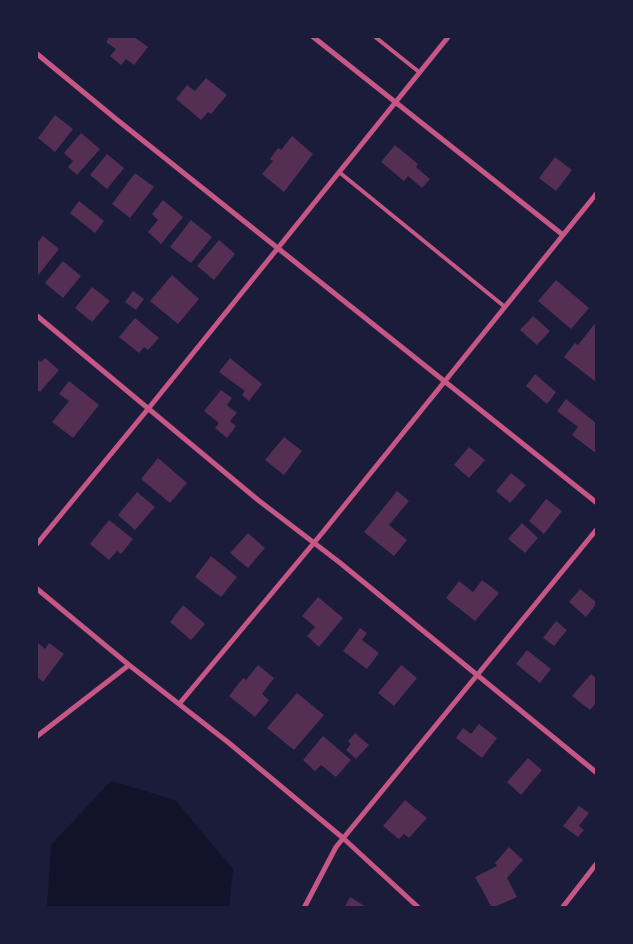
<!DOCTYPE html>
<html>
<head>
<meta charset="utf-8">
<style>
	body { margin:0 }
	#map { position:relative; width:633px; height:944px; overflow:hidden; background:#1b1b3a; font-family:Lato,sans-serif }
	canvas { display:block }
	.frame { position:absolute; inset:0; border:38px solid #1b1b3a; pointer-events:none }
</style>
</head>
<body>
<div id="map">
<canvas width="633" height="944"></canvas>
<div class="frame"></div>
</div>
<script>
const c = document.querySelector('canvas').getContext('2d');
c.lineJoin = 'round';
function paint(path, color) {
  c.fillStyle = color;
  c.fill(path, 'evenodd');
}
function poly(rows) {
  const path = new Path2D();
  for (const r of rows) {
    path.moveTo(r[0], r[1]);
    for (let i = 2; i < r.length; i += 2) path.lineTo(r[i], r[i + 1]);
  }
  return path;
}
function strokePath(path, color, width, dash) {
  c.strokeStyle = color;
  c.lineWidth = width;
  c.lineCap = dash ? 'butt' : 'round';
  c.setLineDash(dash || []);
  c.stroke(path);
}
paint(poly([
	[111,781,175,800,233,869,229,908,47,908,51,845]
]), '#12122b');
paint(poly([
	[110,36,133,36,148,47,134,65,126,59,121,65,110,56,116,49,106,42],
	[206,78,227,95,211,114,208,112,201,120,176,99,187,85,195,91],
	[55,115,73,129,55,152,38,138],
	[81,133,100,149,77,175,68,167,73,161,64,153],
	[292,136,313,154,284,192,262,174,273,161,270,159,278,148,281,150],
	[395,145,418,164,416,167,430,179,422,188,408,176,404,181,381,162],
	[107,154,124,168,107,189,90,175],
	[555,157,572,170,556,191,539,178],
	[135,173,154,187,130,218,112,204],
	[163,200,183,217,161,244,148,232,158,220,152,214],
	[79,201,104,221,95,233,70,213],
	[191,220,212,237,191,263,170,247],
	[43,236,59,249,36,278,36,244],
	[219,240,235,254,214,280,197,266],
	[63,261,81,276,63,298,45,283],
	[172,275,199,299,178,324,150,301],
	[556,280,589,308,571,329,538,301],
	[92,287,110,301,92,322,75,308],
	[133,291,144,299,136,310,125,302],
	[533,316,550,331,537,345,520,330],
	[135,318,159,338,148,350,144,347,139,353,119,337],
	[597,321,597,383,564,357,575,343,578,345],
	[36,358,41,362,45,358,59,370,40,392,36,389],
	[230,358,262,384,249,401,242,395,245,391,219,372],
	[535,374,556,392,547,404,526,386],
	[69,381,99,405,73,438,52,422,69,401,59,394],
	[221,390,232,398,227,405,237,413,230,421,236,426,227,438,215,428,219,423,204,411],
	[566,399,597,424,597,454,572,435,578,427,557,411],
	[284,437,302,451,284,475,265,460],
	[469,447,485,460,469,478,454,465],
	[158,458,187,483,170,503,141,479],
	[511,473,526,485,510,503,496,491],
	[397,491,409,501,389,525,407,540,394,556,364,532],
	[137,492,155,507,135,530,118,515],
	[546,499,562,511,544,534,529,521],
	[109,520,133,539,121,554,117,551,109,560,90,544],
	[522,523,538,538,525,553,508,539],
	[248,533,265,548,248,568,230,553],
	[211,556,237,577,221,597,195,577],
	[482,580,499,593,475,621,446,598,459,581,473,592],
	[580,589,597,603,586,617,569,602],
	[318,597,343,618,319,647,307,636,315,627,302,616],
	[183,605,205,624,191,640,170,622],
	[556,621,567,630,554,646,543,638],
	[360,628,367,633,362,640,379,653,367,669,343,651],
	[36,641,45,649,49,643,64,654,43,682,36,676],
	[527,650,551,669,540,683,516,664],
	[258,665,274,678,262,694,269,700,255,717,229,696,243,678,246,680],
	[401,665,417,678,394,706,378,693],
	[591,674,597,679,597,702,590,710,572,696],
	[297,693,324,715,294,750,267,728],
	[479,724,497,738,482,758,456,738,463,728,471,734],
	[355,733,369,745,356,759,346,750,351,744,348,741],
	[323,736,351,760,336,777,321,765,315,771,303,760],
	[528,758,542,770,521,795,507,782],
	[405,800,427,818,409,838,404,834,399,839,383,826],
	[579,806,589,813,579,826,584,830,578,837,563,826],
	[509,847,523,860,507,878,517,897,492,908,475,877,497,866,495,863],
	[350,897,368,908,344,908]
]), '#542f53');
strokePath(poly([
	[374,36,419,72],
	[339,172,505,307]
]), '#c65784', 4);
strokePath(poly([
	[312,36,563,235],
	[36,53,116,119,597,503],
	[36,315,258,500,339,562,597,773],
	[36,545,148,409,449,36],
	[36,588,129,665,229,743,343,838,419,908],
	[180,703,323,532,597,193],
	[36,737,129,665],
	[304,908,336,847,597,529],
	[562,908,597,863]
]), '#c65784', 5);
</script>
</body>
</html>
